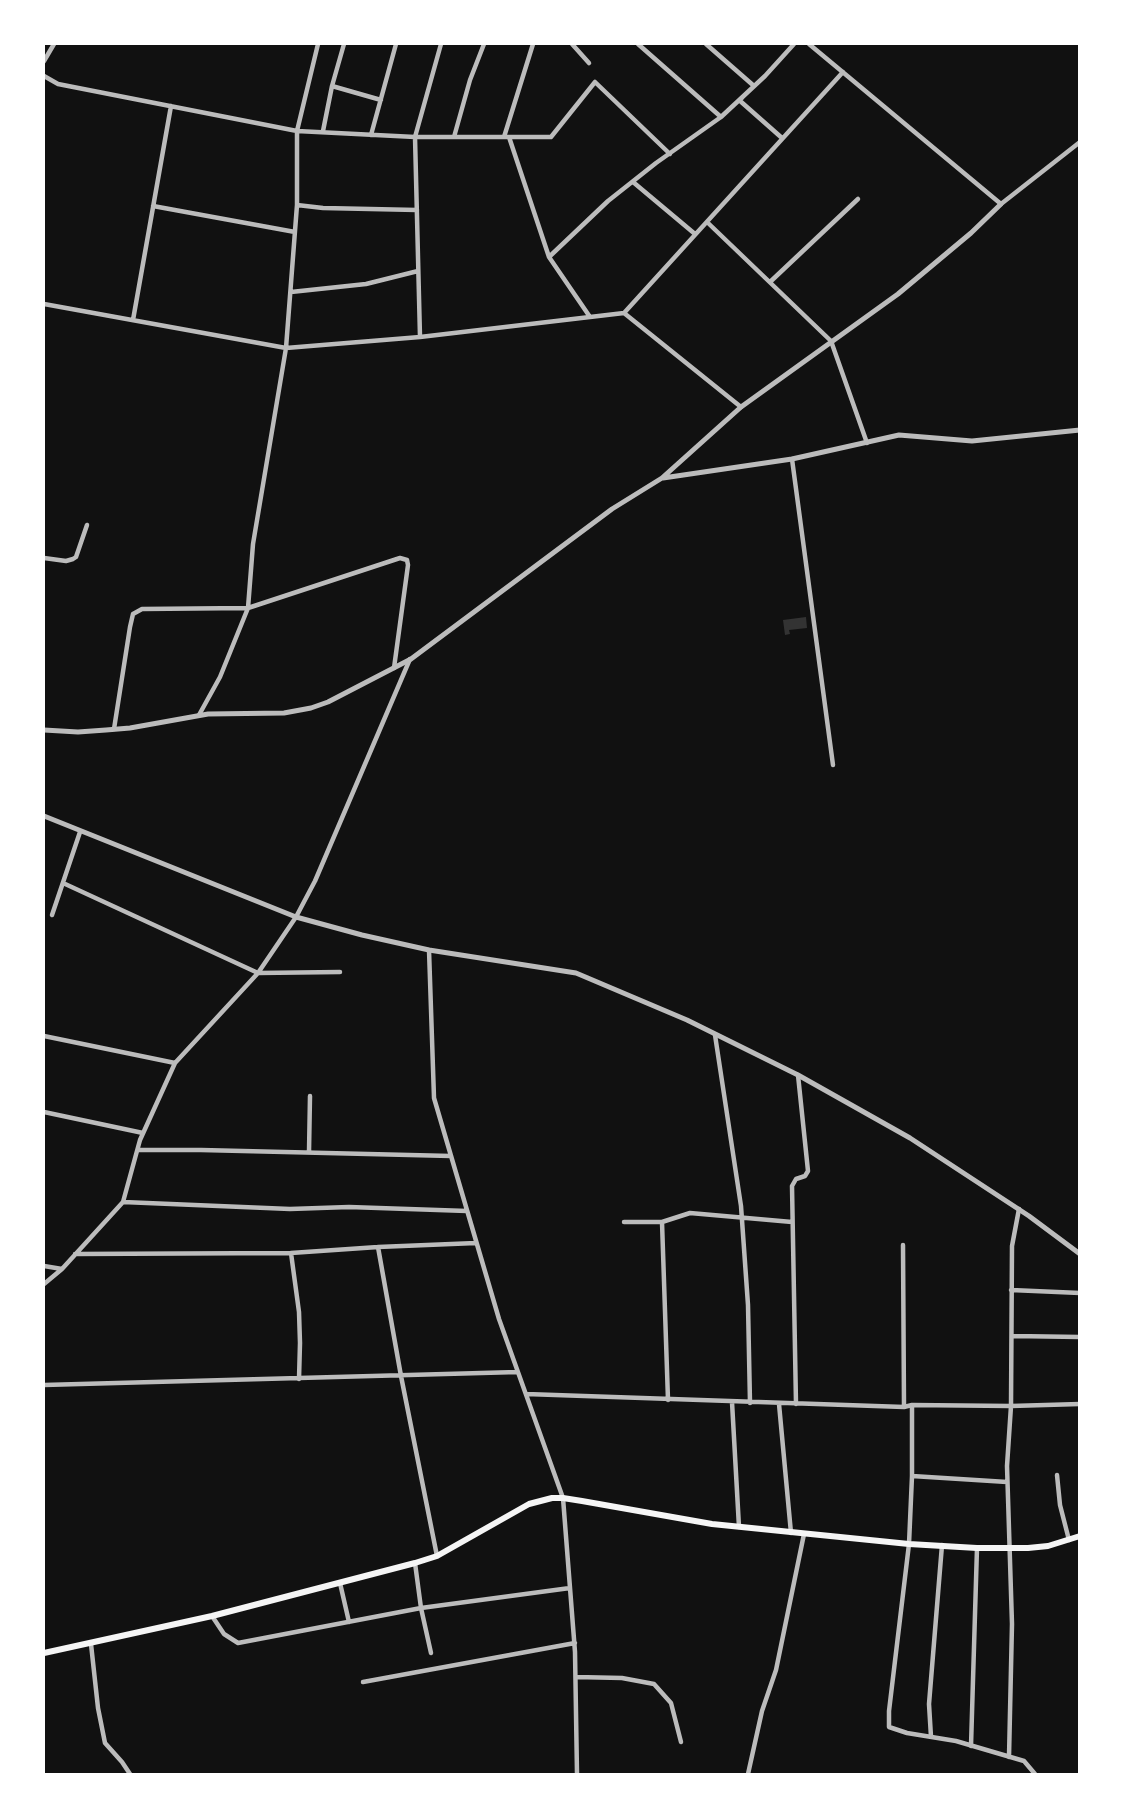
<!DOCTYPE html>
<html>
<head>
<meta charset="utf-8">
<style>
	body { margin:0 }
	#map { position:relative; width:1123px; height:1818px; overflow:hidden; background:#111; font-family:Rubik,sans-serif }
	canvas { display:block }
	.frame { position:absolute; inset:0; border:45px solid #fff; pointer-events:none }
</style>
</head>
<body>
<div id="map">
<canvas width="1123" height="1818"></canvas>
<div class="frame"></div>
</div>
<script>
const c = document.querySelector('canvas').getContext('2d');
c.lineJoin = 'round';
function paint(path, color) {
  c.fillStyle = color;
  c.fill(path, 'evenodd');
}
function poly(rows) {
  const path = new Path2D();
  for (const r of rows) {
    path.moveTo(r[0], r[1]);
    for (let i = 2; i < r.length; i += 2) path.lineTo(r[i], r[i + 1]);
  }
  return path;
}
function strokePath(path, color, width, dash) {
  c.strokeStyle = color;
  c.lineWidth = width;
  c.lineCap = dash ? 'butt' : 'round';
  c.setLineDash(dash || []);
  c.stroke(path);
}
paint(poly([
	[806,617,807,628,789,630,790,634,785,635,783,620]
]), '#333');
strokePath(poly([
	[572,44,589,63],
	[638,44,721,117],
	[706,44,754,86,752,88],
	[809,44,1001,204,1080,142],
	[44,61,54,44],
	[44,76,58,84,297,131,415,137,551,137,595,82,670,154],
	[332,86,381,100],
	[742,98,739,100,782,138],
	[323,131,332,86,344,44],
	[371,135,396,44],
	[454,137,470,80,484,44],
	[504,137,533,44],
	[509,137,549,257,590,317],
	[633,182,695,234],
	[297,205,323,208,417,210],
	[153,206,295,232],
	[707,222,831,341,867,443],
	[549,257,608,201,656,163,721,117,765,76,794,44],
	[770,282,858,199],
	[291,292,366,284,418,271],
	[44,304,286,348,420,337,624,313,843,72],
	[624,313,741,407],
	[133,320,171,106],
	[420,337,415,137,441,44],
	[792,459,833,765],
	[44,558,66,561,73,559,76,557,87,525],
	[199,715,220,677,248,608,253,544,286,348,297,205,297,131,318,44],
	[114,729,130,627,133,614,142,609,248,608,400,558,407,560,408,565,394,668],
	[63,883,258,973,340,972],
	[52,915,80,832],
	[429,950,434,1098,499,1319,563,1498,575,1652,577,1774],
	[715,1035,741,1206,748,1305,750,1403],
	[44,1036,175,1063],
	[44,1112,143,1133],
	[138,1150,201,1150,451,1156],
	[309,1152,310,1096],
	[123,1202,290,1209,349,1207,467,1211],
	[624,1222,662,1222,690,1213,792,1222],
	[662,1222,668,1400],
	[903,1245,904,1407],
	[378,1247,401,1376,437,1556],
	[291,1253,299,1312,300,1343,299,1379],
	[75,1254,291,1253,378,1247,476,1243],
	[44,1266,62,1269],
	[44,1284,62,1269,123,1202,140,1140,175,1063,258,973,296,917,315,881,410,659],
	[1011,1290,1080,1293],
	[1013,1336,1080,1337],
	[44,1385,518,1372],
	[526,1394,904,1407,912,1405,1011,1406,1080,1404],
	[732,1402,739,1527],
	[779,1404,791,1533],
	[796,1404,792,1186,796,1179,805,1176,808,1171,798,1075],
	[912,1405,912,1476,909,1544,889,1711,889,1727,907,1733,956,1741,1024,1761,1035,1774],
	[1057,1475,1060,1505,1069,1540],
	[912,1476,1007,1482],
	[415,1563,421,1608,431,1653],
	[340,1583,349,1622],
	[212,1616,224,1634,238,1643,421,1608,570,1588],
	[91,1644,98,1708,105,1743,122,1762,130,1774],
	[576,1677,622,1678,654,1684,671,1703,681,1742],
	[363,1682,575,1643],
	[931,1737,929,1704,942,1545],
	[971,1746,977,1548],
	[1009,1757,1012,1624,1007,1466,1011,1406,1012,1246,1019,1209],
	[748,1774,762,1711,776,1670,804,1534]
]), '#bcbcbc', 4.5);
strokePath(poly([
	[663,478,792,459,899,435,972,441,1080,430],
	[44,730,78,732,106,730,130,728,208,714,284,713,311,708,328,702,411,659,612,509,662,478,741,407,898,294,971,233,1001,204],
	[44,816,296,917,362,935,429,950,576,973,687,1020,798,1075,910,1138,1029,1216,1080,1254]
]), '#bcbcbc', 5);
strokePath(poly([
	[44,1653,212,1616,415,1563,437,1556,529,1504,552,1498,563,1498,582,1501,712,1524,909,1544,977,1548,1028,1548,1048,1546,1080,1536]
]), '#f5f5f5', 6);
</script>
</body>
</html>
